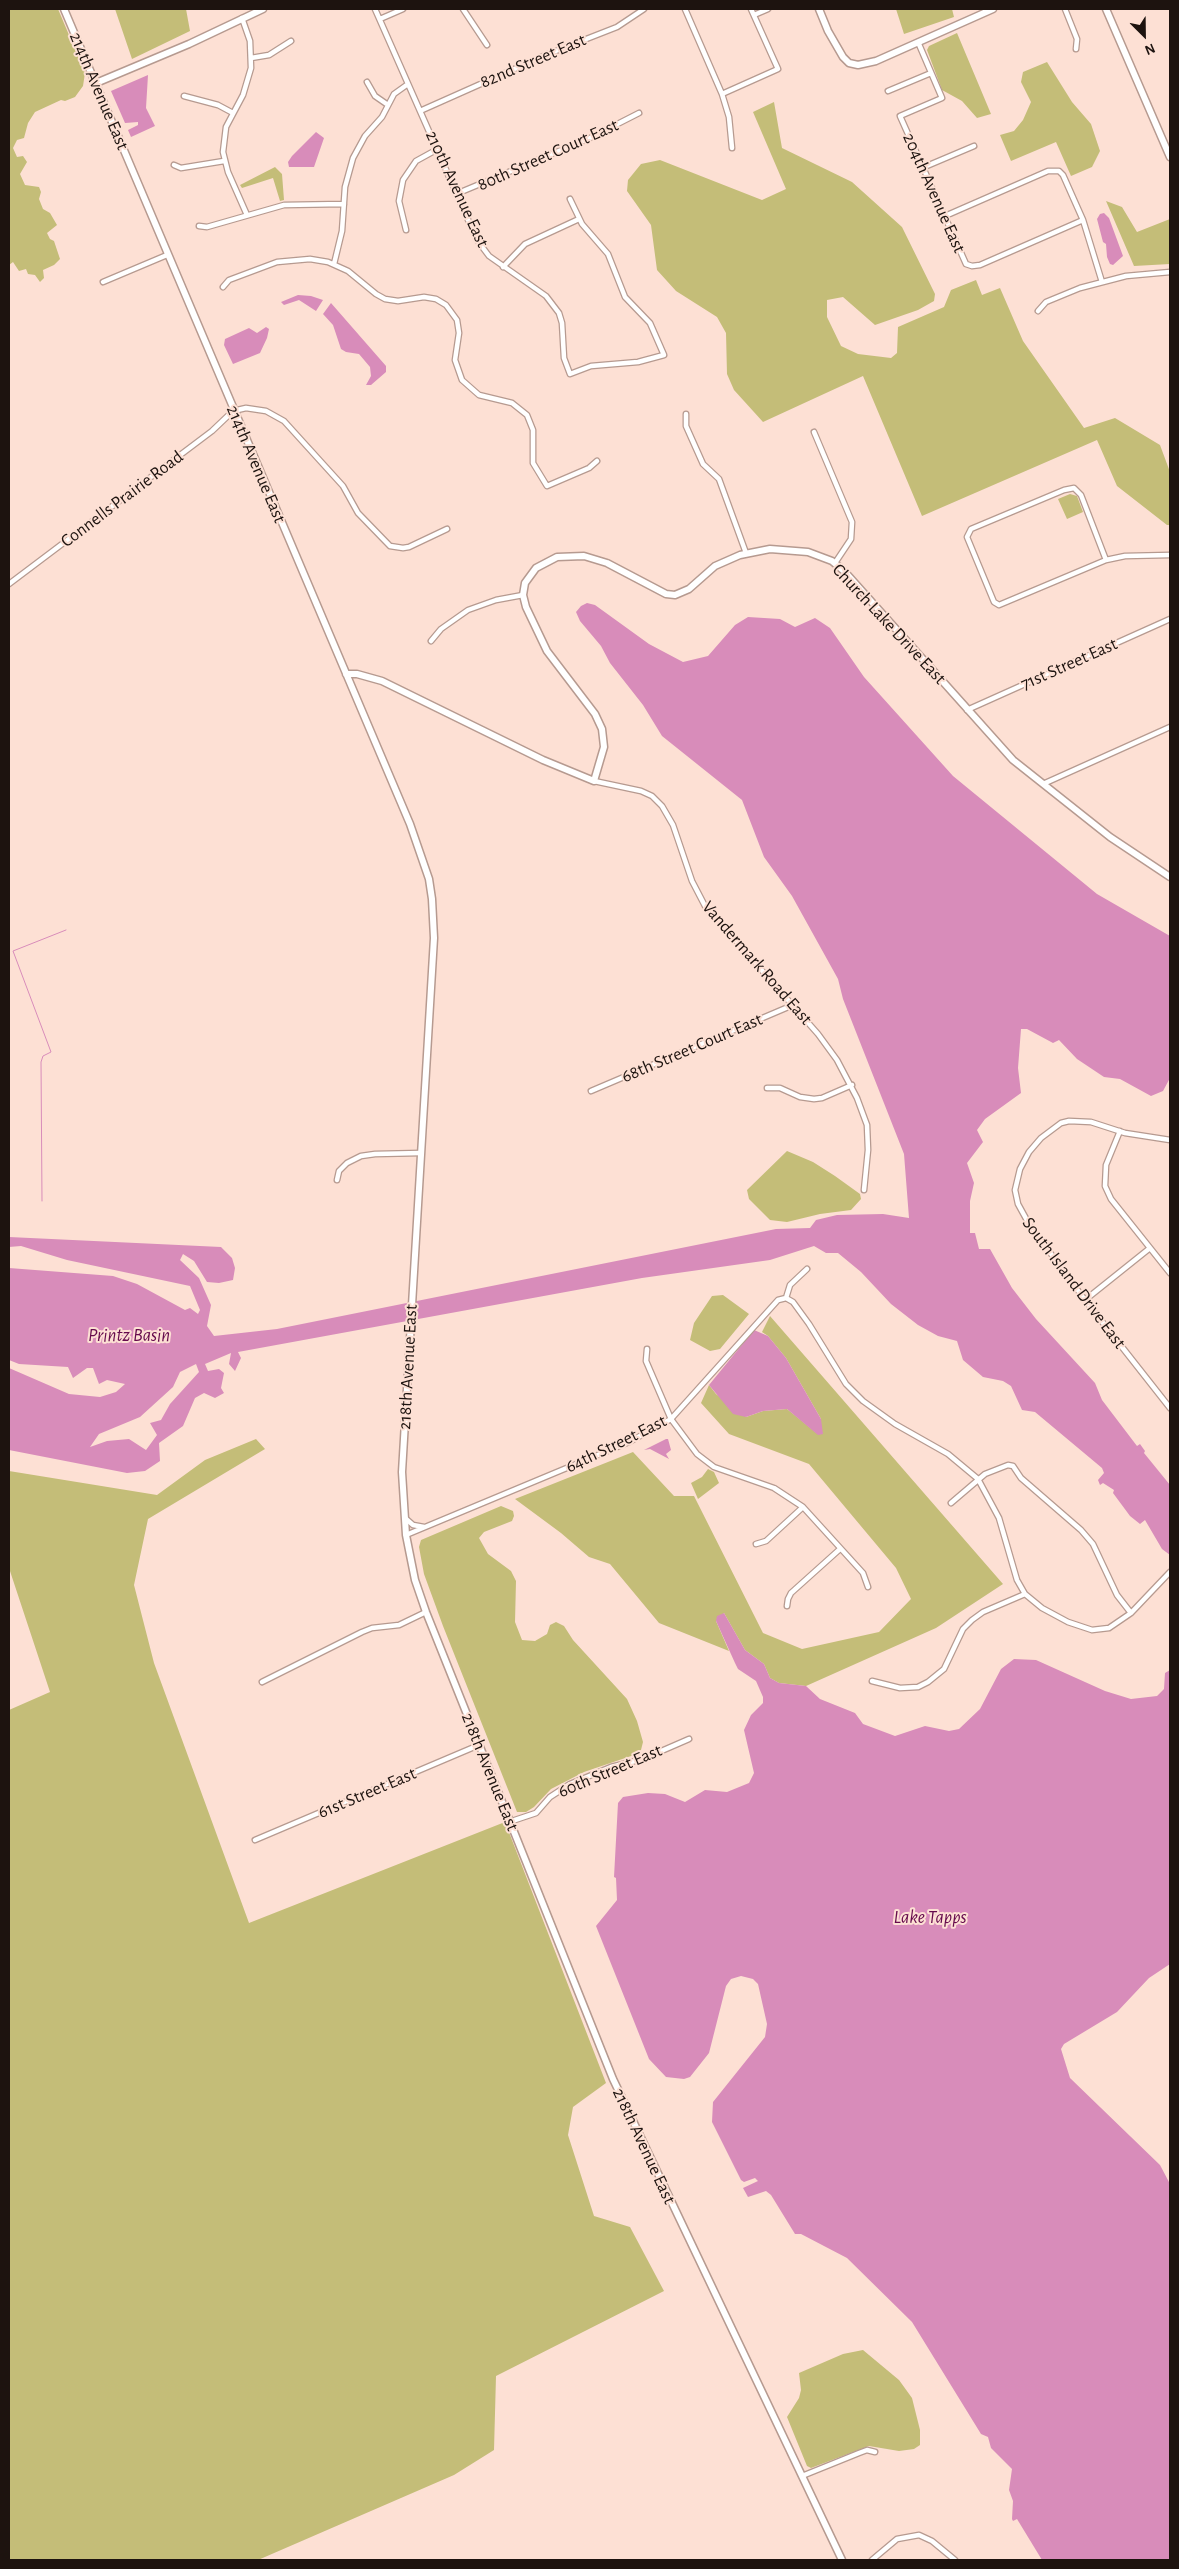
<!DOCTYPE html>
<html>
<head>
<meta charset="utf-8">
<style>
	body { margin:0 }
	#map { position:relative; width:1179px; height:2569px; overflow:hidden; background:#fde0d4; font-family:"Alegreya Sans",sans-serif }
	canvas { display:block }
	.frame { position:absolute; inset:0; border:10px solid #1d130f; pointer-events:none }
	.north { position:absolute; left:1119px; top:10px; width:50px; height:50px; -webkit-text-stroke:4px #fde0d4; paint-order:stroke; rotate:157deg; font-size:14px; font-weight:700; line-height:20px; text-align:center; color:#1d130f }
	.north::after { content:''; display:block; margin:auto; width:18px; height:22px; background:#1d130f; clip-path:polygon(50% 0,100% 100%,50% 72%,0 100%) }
</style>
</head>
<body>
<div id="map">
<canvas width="1179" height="2569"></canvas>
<div class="frame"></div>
<div class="north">N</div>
</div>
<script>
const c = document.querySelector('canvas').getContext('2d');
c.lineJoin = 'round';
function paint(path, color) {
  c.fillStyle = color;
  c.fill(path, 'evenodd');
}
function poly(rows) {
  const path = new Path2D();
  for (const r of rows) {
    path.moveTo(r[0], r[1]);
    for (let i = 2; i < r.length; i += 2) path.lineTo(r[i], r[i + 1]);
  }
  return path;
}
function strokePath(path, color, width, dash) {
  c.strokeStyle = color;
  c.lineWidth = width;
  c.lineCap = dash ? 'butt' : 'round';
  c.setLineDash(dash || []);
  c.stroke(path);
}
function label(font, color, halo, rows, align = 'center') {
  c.font = font + ' "Alegreya Sans",sans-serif';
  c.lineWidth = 4;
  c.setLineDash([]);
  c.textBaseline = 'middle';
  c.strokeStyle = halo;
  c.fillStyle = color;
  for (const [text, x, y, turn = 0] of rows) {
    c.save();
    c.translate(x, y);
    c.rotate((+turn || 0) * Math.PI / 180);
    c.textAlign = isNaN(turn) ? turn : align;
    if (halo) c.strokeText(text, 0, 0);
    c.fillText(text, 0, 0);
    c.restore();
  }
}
paint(poly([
	[9,9,58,9,85,73,83,86,75,97,65,101,61,100,35,112,28,123,24,138,17,140,13,148,17,157,23,156,27,162,20,174,25,185,39,187,41,192,39,199,43,209,50,213,57,225,47,233,50,239,54,241,60,259,54,265,43,270,44,278,40,282,35,275,28,274,26,269,19,271,13,262,9,265],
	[115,9,186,9,190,31,132,59],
	[896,9,952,9,954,17,904,34],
	[957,33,991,114,977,118,962,101,942,90,927,50,929,46],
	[1047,62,1072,102,1091,124,1100,151,1092,167,1071,176,1056,142,1011,161,1000,135,1014,131,1023,120,1031,102,1021,82,1023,72],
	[774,102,782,148,852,182,902,227,935,294,934,301,918,310,875,325,843,297,827,300,827,317,841,346,858,354,891,358,897,353,898,327,944,307,951,290,976,280,982,295,1000,288,1023,341,1084,428,1115,418,1160,445,1170,472,1170,525,1167,525,1117,486,1097,440,922,516,863,376,763,422,734,390,727,374,726,333,717,317,676,291,657,270,651,225,627,191,628,180,641,164,660,160,762,200,786,189,753,112],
	[275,167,282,174,284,200,280,201,273,178,242,188,240,185],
	[1106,201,1122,207,1137,232,1170,219,1170,264,1134,266],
	[1070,494,1077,496,1083,512,1067,519,1058,499],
	[787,1151,813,1162,835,1176,860,1194,861,1199,851,1210,820,1214,787,1222,770,1220,749,1199,747,1190],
	[723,1295,749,1314,720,1349,710,1351,690,1340,694,1323,712,1296],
	[770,1316,1003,1584,936,1628,806,1686,779,1683,770,1678,764,1664,745,1650,724,1613,716,1621,729,1651,659,1623,610,1564,589,1557,561,1533,515,1499,633,1452,674,1496,694,1496,763,1633,802,1649,879,1632,911,1599,896,1568,809,1464,729,1434,701,1403,709,1385,716,1394,746,1417,763,1411,787,1409,818,1434,821,1419,786,1358,768,1336,762,1332],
	[256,1439,265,1449,148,1519,134,1585,154,1663,249,1923,505,1822,606,2083,573,2107,568,2135,594,2216,630,2227,664,2291,496,2376,494,2450,454,2475,258,2560,9,2560,9,1710,50,1692,9,1568,9,1471,157,1495,205,1460],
	[708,1469,714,1472,719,1483,698,1499,691,1483,702,1477],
	[501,1506,513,1511,514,1516,512,1521,484,1532,479,1538,488,1554,511,1571,516,1581,515,1622,522,1640,535,1641,547,1634,550,1625,556,1622,564,1626,573,1640,627,1699,637,1721,643,1742,641,1750,634,1755,584,1772,551,1789,534,1807,526,1812,517,1812,443,1626,424,1574,419,1547,421,1540],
	[863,2350,899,2380,912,2398,920,2430,920,2445,914,2449,899,2451,869,2446,811,2468,807,2466,787,2417,799,2398,801,2390,799,2373,843,2354]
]), '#c4bd78');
paint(poly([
	[148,75,146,108,155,126,131,137,128,130,138,125,138,122,125,123,111,91],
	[316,132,324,138,314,167,289,167,288,162,292,156],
	[1104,213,1109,218,1123,256,1113,265,1110,264,1107,257,1106,244,1103,242,1097,219,1100,214],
	[298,295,311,296,323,300,316,311,299,300,284,305,281,302],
	[331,303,386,366,386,372,371,385,366,385,371,376,370,367,359,354,346,352,341,349,333,325,323,314],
	[266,327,269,329,267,338,260,353,233,364,224,345,225,339,249,328,257,333],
	[587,603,595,605,649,644,683,662,708,656,735,625,748,617,780,619,795,627,815,618,830,628,864,677,953,776,1097,894,1170,936,1170,1078,1163,1091,1151,1096,1120,1079,1104,1077,1077,1059,1059,1040,1053,1043,1027,1029,1021,1029,1018,1068,1021,1093,985,1119,977,1130,983,1142,967,1163,974,1183,970,1201,970,1233,975,1233,979,1249,990,1249,1012,1288,1036,1319,1095,1383,1102,1400,1137,1446,1140,1444,1145,1451,1144,1453,1170,1485,1170,1555,1162,1549,1145,1520,1140,1524,1130,1516,1113,1493,1114,1490,1103,1483,1100,1485,1098,1480,1104,1473,1102,1468,1035,1412,1022,1410,1011,1386,1003,1381,983,1377,963,1360,957,1341,938,1336,918,1325,891,1304,861,1272,838,1253,826,1253,814,1246,770,1260,642,1278,238,1352,241,1358,235,1371,229,1364,231,1353,205,1364,208,1371,219,1369,224,1373,221,1388,224,1393,215,1398,204,1393,195,1398,183,1426,159,1443,160,1461,145,1471,127,1473,9,1450,9,1368,69,1394,100,1397,116,1392,125,1384,107,1380,99,1384,93,1368,87,1368,73,1378,68,1367,19,1364,9,1360,9,1268,113,1276,137,1284,185,1310,190,1308,198,1314,200,1310,190,1286,67,1260,21,1246,9,1247,9,1237,221,1247,232,1258,235,1268,233,1280,219,1283,207,1282,194,1261,183,1254,180,1260,199,1278,211,1305,207,1326,214,1336,277,1329,776,1229,810,1228,816,1220,837,1215,883,1214,909,1218,904,1154,843,999,838,979,792,896,764,857,742,800,662,736,643,705,610,663,601,646,580,621,576,612,581,606],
	[196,1364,199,1372,170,1404,161,1420,150,1423,157,1435,146,1450,129,1439,107,1441,90,1447,99,1434,140,1417,173,1387,180,1372],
	[754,1330,768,1336,786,1358,821,1419,823,1434,818,1435,787,1409,763,1411,746,1417,733,1414,709,1385],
	[666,1439,668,1439,671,1450,666,1454,669,1459,650,1449,644,1450],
	[724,1613,745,1650,764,1664,770,1678,779,1683,806,1686,820,1699,855,1713,863,1724,895,1736,925,1726,949,1731,959,1729,980,1709,1001,1669,1014,1659,1036,1660,1105,1691,1131,1699,1157,1696,1164,1689,1165,1673,1170,1670,1170,1964,1149,1978,1117,2012,1064,2044,1061,2049,1070,2078,1160,2165,1170,2184,1170,2560,1042,2560,1017,2519,1013,2521,1012,2519,1013,2501,1009,2490,1012,2469,991,2448,988,2437,981,2434,912,2322,847,2258,801,2234,795,2234,771,2195,766,2191,748,2197,743,2188,758,2181,755,2178,744,2182,741,2180,712,2122,713,2102,765,2037,767,2024,758,1984,753,1979,741,1976,731,1979,726,1986,709,2053,690,2077,684,2079,666,2077,649,2059,596,1926,617,1900,616,1878,614,1877,618,1803,623,1797,648,1793,665,1794,685,1802,705,1790,727,1792,749,1783,754,1773,744,1730,751,1715,763,1703,763,1697,756,1681,738,1669,735,1663,716,1621,717,1616]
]), '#d88cba');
strokePath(poly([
	[42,1201,41,1062,43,1056,51,1052,13,951,66,930]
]), '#d88cba', 1);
const street = poly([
	[375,9,477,240,489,256,546,296,559,313,562,323,564,358,570,374,591,366,638,362,664,355,650,323,625,297,608,254,582,224,570,199],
	[463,9,487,45],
	[685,9,722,94,729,117,732,148],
	[1065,9,1077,39,1076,49],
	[754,15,768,9],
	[242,18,250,41,251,68,243,95,226,127,223,152,228,172,247,215],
	[380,19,403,9],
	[918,42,942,98,900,116,966,264,972,266,980,265,1083,220],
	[251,58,269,55,291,41],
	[367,82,375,96,388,105],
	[888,91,931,73],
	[722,94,778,69,751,9],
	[184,96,218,105,233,113],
	[420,111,548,54,617,27,644,9],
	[174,165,181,168,224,161],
	[922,168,974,146],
	[456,194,590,138,639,113],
	[945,216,1048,171,1059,171,1063,175,1083,220,1102,282],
	[199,226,207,227,284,205,344,204],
	[406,230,399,201,403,180,416,161,436,150],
	[334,264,342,231,345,187,353,158,365,136,382,117,394,94,408,84],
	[503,267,525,244,579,219],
	[103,282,167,255],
	[223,287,229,280,277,262,310,259,328,262,348,271,376,294,385,299,398,301,424,297,436,299,446,305,457,320,459,333,455,360,462,380,479,395,512,403,527,415,533,430,533,463,547,486,589,468,597,461],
	[1038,311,1046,302,1080,288,1126,276,1170,272],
	[686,414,686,426,703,464,719,479,746,553],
	[814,432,852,522,851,539,835,563],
	[1106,560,1081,495,1074,488,1064,490,971,529,967,537,994,602,999,605,1106,560,1125,556,1170,555],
	[9,584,212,431,233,411,246,408,266,411,284,421,343,486,358,513,390,546,403,548,409,547,447,529],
	[431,641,441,629,468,610,496,600,523,595],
	[967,710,1170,619],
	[594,781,641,791,652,796,662,806,673,825,692,881,705,906,818,1034,837,1060,857,1098,867,1125,868,1150,864,1190],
	[1043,784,1170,727],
	[767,1088,780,1088,800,1097,814,1099,822,1098,852,1085],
	[591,1091,793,1005],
	[1120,1131,1106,1165,1105,1186,1111,1199,1170,1273],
	[1170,1140,1125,1133,1091,1122,1069,1121,1061,1123,1041,1138,1029,1152,1020,1169,1015,1190,1018,1204,1029,1224,1085,1300,1170,1408],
	[337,1180,339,1171,347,1163,361,1156,375,1154,421,1153],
	[786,1298,793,1302,809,1324,846,1384,863,1401,895,1424,948,1454,978,1479,999,1518,1017,1580,1025,1594],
	[1085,1300,1150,1248],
	[647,1349,646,1361,671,1419,697,1454,714,1467,774,1488,803,1507,863,1573,868,1587],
	[951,1503,985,1474,1008,1465,1013,1466,1021,1478,1081,1530,1093,1544,1117,1595,1131,1613],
	[405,1518,413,1525,424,1527],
	[406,1535,629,1442,671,1419,778,1300,786,1298,790,1285,807,1269],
	[756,1544,766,1541,803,1507],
	[787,1606,788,1599,791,1593,840,1549],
	[872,1681,900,1688,918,1687,928,1682,944,1669,963,1629,972,1620,983,1612,1025,1594,1042,1608,1068,1622,1092,1630,1109,1628,1131,1613,1170,1572],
	[262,1682,362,1632,372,1628,399,1625,426,1612],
	[509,1822,536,1813,550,1797,570,1784,611,1767,643,1759,689,1739],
	[255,1840,479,1745],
	[802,2476,859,2453,867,2450,875,2452],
	[872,2560,897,2539,919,2535,932,2541,955,2560]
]);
const secondary = poly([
	[64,9,410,824,429,879,432,899,434,938,402,1472,406,1535,415,1580,426,1612,613,2079,842,2560],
	[819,9,828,31,843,57,849,63,858,65,876,61,993,9],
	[1106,9,1170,157],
	[96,83,189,44,263,9],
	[346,674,357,674,382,681,543,760,594,781,604,747,602,729,595,714,547,651,526,607,523,595,525,583,536,568,557,557,584,556,607,563,666,594,675,595,689,589,715,566,740,555,770,549,808,552,832,561,844,571,1013,760,1110,837,1170,877]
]);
strokePath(street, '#b69a90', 7);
strokePath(secondary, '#b69a90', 9);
strokePath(street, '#fff', 4.5);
strokePath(secondary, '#fff', 6);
label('18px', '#1d130f', '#fde0d4', [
	["82nd Street East",533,61,-23],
	["214th Avenue East",99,91,67],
	["80th Street Court East",548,155,-24],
	["210th Avenue East",457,189,65],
	["204th Avenue East",934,193,66],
	["214th Avenue East",256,464,67],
	["Connells Prairie Road",122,499,-37],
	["Church Lake Drive East",889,624,47],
	["71st Street East",1069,664,-24],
	["Vandermark Road East",757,963,49],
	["68th Street Court East",692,1048,-23],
	["South Island Drive East",1074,1283,53],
	["218th Avenue East",408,1367,-87],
	["64th Street East",616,1444,-26],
	["60th Street East",610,1771,-23],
	["218th Avenue East",490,1772,68],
	["61st Street East",367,1793,-23],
	["218th Avenue East",644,2146,65]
]);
label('italic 19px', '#660b4d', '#fde0d4', [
	["Printz Basin",129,1335],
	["Lake Tapps",930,1917]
]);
</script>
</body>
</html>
